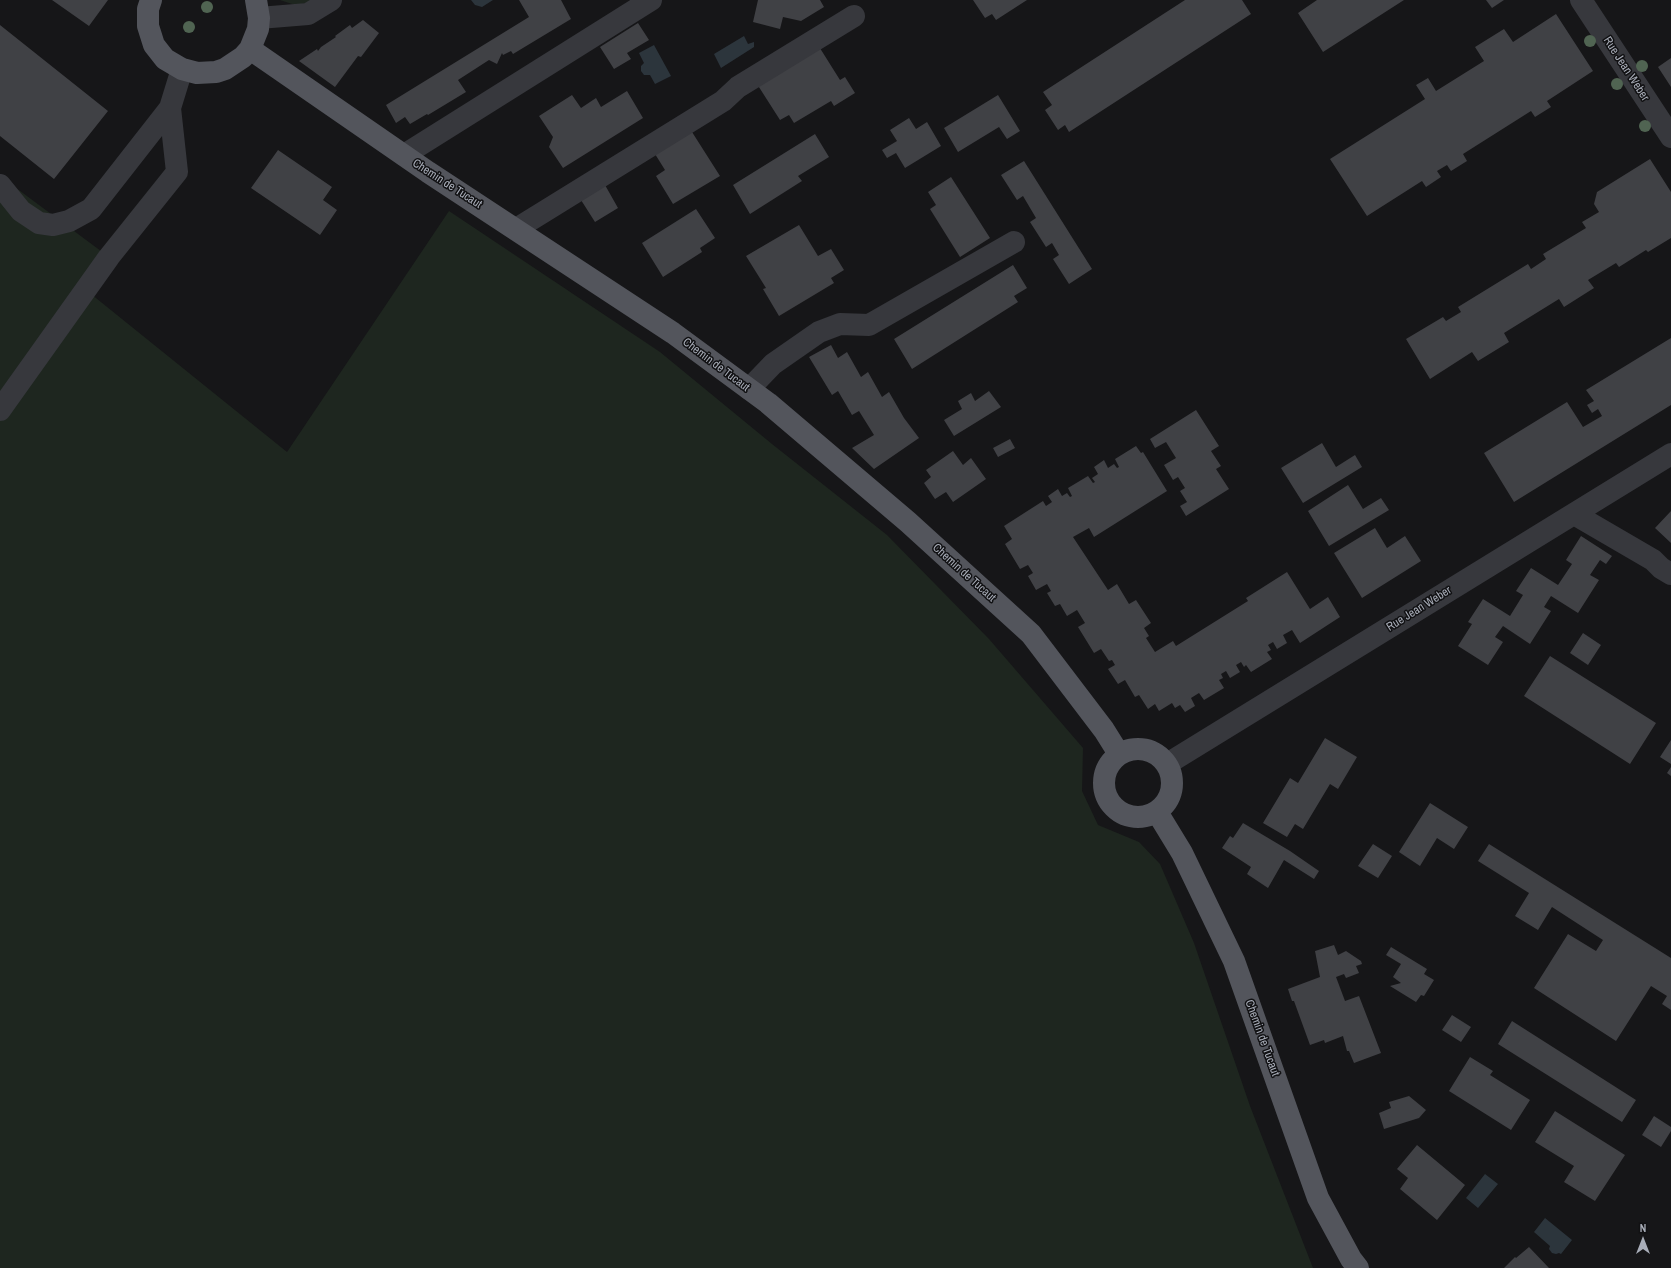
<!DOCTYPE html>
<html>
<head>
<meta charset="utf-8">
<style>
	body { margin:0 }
	#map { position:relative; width:1671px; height:1268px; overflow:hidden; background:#161618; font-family:"Archivo Narrow",sans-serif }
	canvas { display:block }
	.north { position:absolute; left:1623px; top:1220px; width:40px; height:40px; -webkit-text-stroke:3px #111113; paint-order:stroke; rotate:0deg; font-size:11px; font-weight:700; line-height:16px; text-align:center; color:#a8adb8 }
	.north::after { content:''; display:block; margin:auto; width:14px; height:18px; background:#a8adb8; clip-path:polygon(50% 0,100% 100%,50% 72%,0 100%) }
</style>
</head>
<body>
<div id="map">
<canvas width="1671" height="1268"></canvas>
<div class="north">N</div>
</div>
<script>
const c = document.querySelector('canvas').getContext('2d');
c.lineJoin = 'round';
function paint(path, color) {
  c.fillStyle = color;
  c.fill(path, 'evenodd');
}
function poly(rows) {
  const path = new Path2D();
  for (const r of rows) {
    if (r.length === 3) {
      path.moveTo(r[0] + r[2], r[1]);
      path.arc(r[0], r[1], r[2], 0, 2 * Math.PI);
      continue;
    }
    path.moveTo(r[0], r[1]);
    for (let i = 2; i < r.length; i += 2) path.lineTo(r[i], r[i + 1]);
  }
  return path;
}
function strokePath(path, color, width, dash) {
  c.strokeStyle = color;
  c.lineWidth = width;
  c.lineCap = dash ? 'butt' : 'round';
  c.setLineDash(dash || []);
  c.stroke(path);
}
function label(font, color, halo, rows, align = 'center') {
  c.font = font + ' "Archivo Narrow",sans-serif';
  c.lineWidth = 3;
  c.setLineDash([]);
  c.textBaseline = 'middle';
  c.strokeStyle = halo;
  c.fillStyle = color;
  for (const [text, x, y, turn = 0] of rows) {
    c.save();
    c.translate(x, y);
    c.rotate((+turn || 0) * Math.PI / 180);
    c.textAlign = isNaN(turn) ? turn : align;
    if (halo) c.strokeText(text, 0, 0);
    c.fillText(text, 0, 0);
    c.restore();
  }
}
paint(poly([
	[280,0,319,0,301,4,292,4],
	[0,176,109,257,86,290,287,452,449,211,660,352,772,444,887,535,989,639,1083,748,1082,791,1098,825,1139,842,1160,864,1194,943,1250,1106,1313,1268,0,1268]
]), '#1e261f');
paint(poly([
	[471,0,493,0,482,7,475,5],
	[744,36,748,44,754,42,754,47,721,68,714,54],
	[654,45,671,76,655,84,650,75,644,75,641,71,641,66,644,63,639,53],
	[1485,1174,1498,1184,1478,1208,1466,1198],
	[1545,1218,1572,1240,1561,1254,1559,1253,1556,1254,1552,1253,1549,1249,1550,1246,1534,1232]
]), '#2c353c');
paint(poly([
	[52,0,108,0,89,26],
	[519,0,561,0,571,19,513,54,511,51,503,55,502,53,497,64,489,60,458,80,466,92,428,115,427,114,410,124,405,117,396,123,386,105,529,17],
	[758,0,820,0,824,7,801,21,783,17,780,29,753,22],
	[973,0,1027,0,996,20,992,14,985,18],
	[1185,0,1242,0,1251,14,1069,132,1065,125,1058,130,1045,110,1052,105,1043,92],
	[1317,0,1404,0,1323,52,1298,13],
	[1486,0,1504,0,1492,8],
	[1556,14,1593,71,1547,101,1551,107,1535,117,1531,111,1463,154,1467,161,1451,171,1447,165,1437,171,1441,177,1426,187,1422,181,1367,216,1330,159,1425,99,1416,85,1428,78,1436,91,1484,61,1475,47,1504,29,1513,42],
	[363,20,379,33,361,57,358,56,335,87,299,61,317,49,318,51,321,47,336,37,335,36,350,25,352,28],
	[638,23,649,40,627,53,631,59,614,69,600,47],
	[0,25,108,111,54,179,0,136],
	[818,45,840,80,845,77,855,93,834,106,831,101,794,123,789,115,780,120,757,84],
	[1671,58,1671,87,1658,67],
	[627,91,643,118,563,168,549,147,553,137,539,116,572,95,581,108,596,98,601,107],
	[998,95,1020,131,1007,139,999,127,958,152,944,128],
	[909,118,916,129,927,122,941,146,905,168,896,153,887,158,882,150,897,141,890,130],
	[692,132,720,176,673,204,656,176,665,170,655,154],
	[815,134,829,157,798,176,802,181,750,214,733,185],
	[278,150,332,187,323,200,337,210,320,235,251,188],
	[1650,159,1671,192,1671,238,1648,252,1646,250,1619,267,1616,263,1588,280,1594,288,1564,307,1559,299,1504,333,1509,342,1478,361,1472,352,1430,379,1406,339,1443,317,1446,321,1461,312,1458,307,1528,264,1531,269,1546,259,1543,254,1586,228,1582,222,1599,212,1594,204,1597,192],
	[1024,161,1092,269,1069,284,1053,259,1059,255,1052,243,1046,247,1030,222,1036,218,1023,196,1017,200,1001,175],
	[951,177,990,238,960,257,930,209,936,205,928,192],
	[605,185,618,208,595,222,581,200],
	[696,209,715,238,700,248,702,252,663,277,642,243],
	[799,225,818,256,831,249,844,270,831,278,834,283,779,316,763,289,766,288,746,256],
	[1013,265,1027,288,1014,296,1018,302,912,369,894,339],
	[1671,338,1671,405,1514,502,1484,453,1567,402,1583,427,1602,416,1598,409,1592,413,1587,405,1594,401,1586,390],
	[831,345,838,358,847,352,861,377,868,372,882,397,889,392,904,418,919,438,874,469,852,448,874,435,859,411,852,415,838,391,832,395,809,357],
	[989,391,1001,407,954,436,944,420,962,409,958,401,971,393,975,401],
	[1196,410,1219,446,1211,451,1221,466,1216,469,1229,489,1186,516,1180,506,1187,502,1180,491,1185,488,1178,477,1173,480,1164,465,1176,458,1166,442,1155,448,1150,439],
	[1010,439,1015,448,998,457,993,448],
	[1322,443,1336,467,1355,455,1362,467,1303,503,1281,468],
	[1136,446,1141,453,1143,452,1167,491,1094,537,1089,528,1073,537,1108,590,1117,584,1129,604,1136,600,1151,623,1144,628,1149,636,1146,638,1155,652,1173,641,1176,646,1248,601,1246,598,1287,572,1310,609,1328,597,1340,617,1300,643,1292,630,1283,635,1287,643,1277,649,1273,642,1268,645,1271,650,1267,652,1272,659,1251,672,1246,665,1244,667,1241,662,1236,665,1240,672,1230,678,1226,671,1221,674,1223,678,1219,680,1224,688,1204,700,1199,693,1191,698,1195,706,1185,712,1180,705,1175,708,1172,703,1159,711,1155,704,1148,709,1139,695,1135,697,1125,680,1118,684,1108,669,1115,665,1112,660,1109,661,1101,649,1094,653,1078,627,1085,623,1077,610,1067,616,1060,604,1055,606,1047,593,1051,591,1047,584,1036,590,1028,576,1033,573,1028,565,1020,569,1005,544,1012,539,1004,526,1043,501,1046,506,1052,502,1048,496,1058,489,1062,496,1067,493,1070,497,1072,496,1068,488,1088,476,1093,483,1095,482,1092,478,1098,474,1094,467,1104,460,1108,468,1114,464,1117,468,1119,467,1115,459],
	[953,451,963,465,971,458,986,479,953,502,946,492,935,499,924,483,931,477,926,470],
	[1348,485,1363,509,1381,498,1389,510,1329,546,1308,511],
	[1671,511,1671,543,1655,528],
	[1375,528,1387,548,1405,536,1421,561,1362,598,1334,553],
	[1581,536,1612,556,1606,564,1600,560,1590,575,1599,580,1578,613,1551,596,1544,607,1551,611,1530,644,1503,626,1495,637,1503,642,1488,665,1458,646,1472,624,1468,622,1483,599,1510,616,1523,595,1516,591,1531,568,1558,585,1572,564,1566,560],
	[1583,633,1601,645,1588,665,1570,653],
	[1550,656,1656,723,1630,764,1524,696],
	[1325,738,1357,757,1338,789,1330,784,1303,829,1295,824,1287,837,1263,823,1290,778,1298,783],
	[1671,740,1671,764,1660,757],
	[1671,767,1671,776,1667,773],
	[1430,803,1468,827,1454,849,1437,838,1420,866,1399,852],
	[1243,823,1290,851,1319,871,1314,879,1284,860,1268,888,1247,874,1251,867,1222,848,1230,836,1233,838],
	[1373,844,1392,856,1378,878,1358,866],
	[1489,844,1671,958,1671,1010,1662,1004,1667,996,1651,986,1616,1041,1534,988,1568,934,1596,951,1603,940,1552,907,1538,930,1515,916,1529,893,1478,861],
	[1334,945,1338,955,1346,951,1361,961,1362,964,1356,966,1359,973,1346,978,1344,974,1336,977,1345,1001,1359,996,1381,1053,1354,1063,1349,1051,1347,1051,1343,1036,1325,1043,1324,1040,1310,1045,1294,1001,1292,1001,1288,989,1320,977,1315,951],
	[1391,947,1427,969,1424,974,1434,980,1424,996,1421,995,1416,1002,1390,986,1401,983,1393,977,1401,964,1386,955],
	[1452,1015,1471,1027,1461,1042,1442,1030],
	[1512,1021,1636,1100,1622,1122,1498,1044],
	[1470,1057,1493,1071,1490,1075,1530,1100,1511,1130,1449,1091],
	[1409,1096,1426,1110,1419,1118,1384,1129,1379,1113,1391,1108,1389,1102],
	[1555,1111,1625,1155,1595,1201,1564,1182,1574,1166,1535,1142],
	[1654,1116,1671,1127,1671,1131,1661,1147,1642,1135],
	[1417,1145,1465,1185,1437,1220,1400,1189,1408,1178,1397,1169],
	[1529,1247,1549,1268,1504,1268,1515,1257,1516,1258]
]), '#404145');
strokePath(poly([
	[1581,0,1671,137],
	[259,18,308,14,331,0],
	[404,155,651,0],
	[0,185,21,211,39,223,53,225,69,221,91,209,170,108],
	[516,229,723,101,738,87,854,16],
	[749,389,773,364,819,332,840,324,869,325,1014,242],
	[0,410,109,257,177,172,170,108,182,69],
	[1574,514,1653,560,1661,568,1671,574],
	[1167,764,1671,454]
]), '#37383d', 22);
strokePath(poly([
	[151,0,148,9,148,26,154,45,165,59,182,69,197,73,216,72,225,69,243,57,250,49,258,29,259,18,256,0],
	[250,49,428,172,673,333,768,403,908,522,1031,634,1104,730,1119,754],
	[1138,783,34],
	[1157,812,1182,853,1234,961,1318,1198,1351,1259,1358,1268]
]), '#53555c', 22);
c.fillStyle = '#506452';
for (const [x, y] of [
	[207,7],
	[189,27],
	[1590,41],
	[1642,66],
	[1617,84],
	[1645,126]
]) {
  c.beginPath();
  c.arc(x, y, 6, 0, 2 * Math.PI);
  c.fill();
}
label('12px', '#a8adb8', '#111113', [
	["Rue Jean Weber",1626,69,57],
	["Chemin de Tucaut",447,184,33],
	["Chemin de Tucaut",716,365,37],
	["Chemin de Tucaut",964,573,42],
	["Rue Jean Weber",1419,609,-32],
	["Chemin de Tucaut",1262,1038,70]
]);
</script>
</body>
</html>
